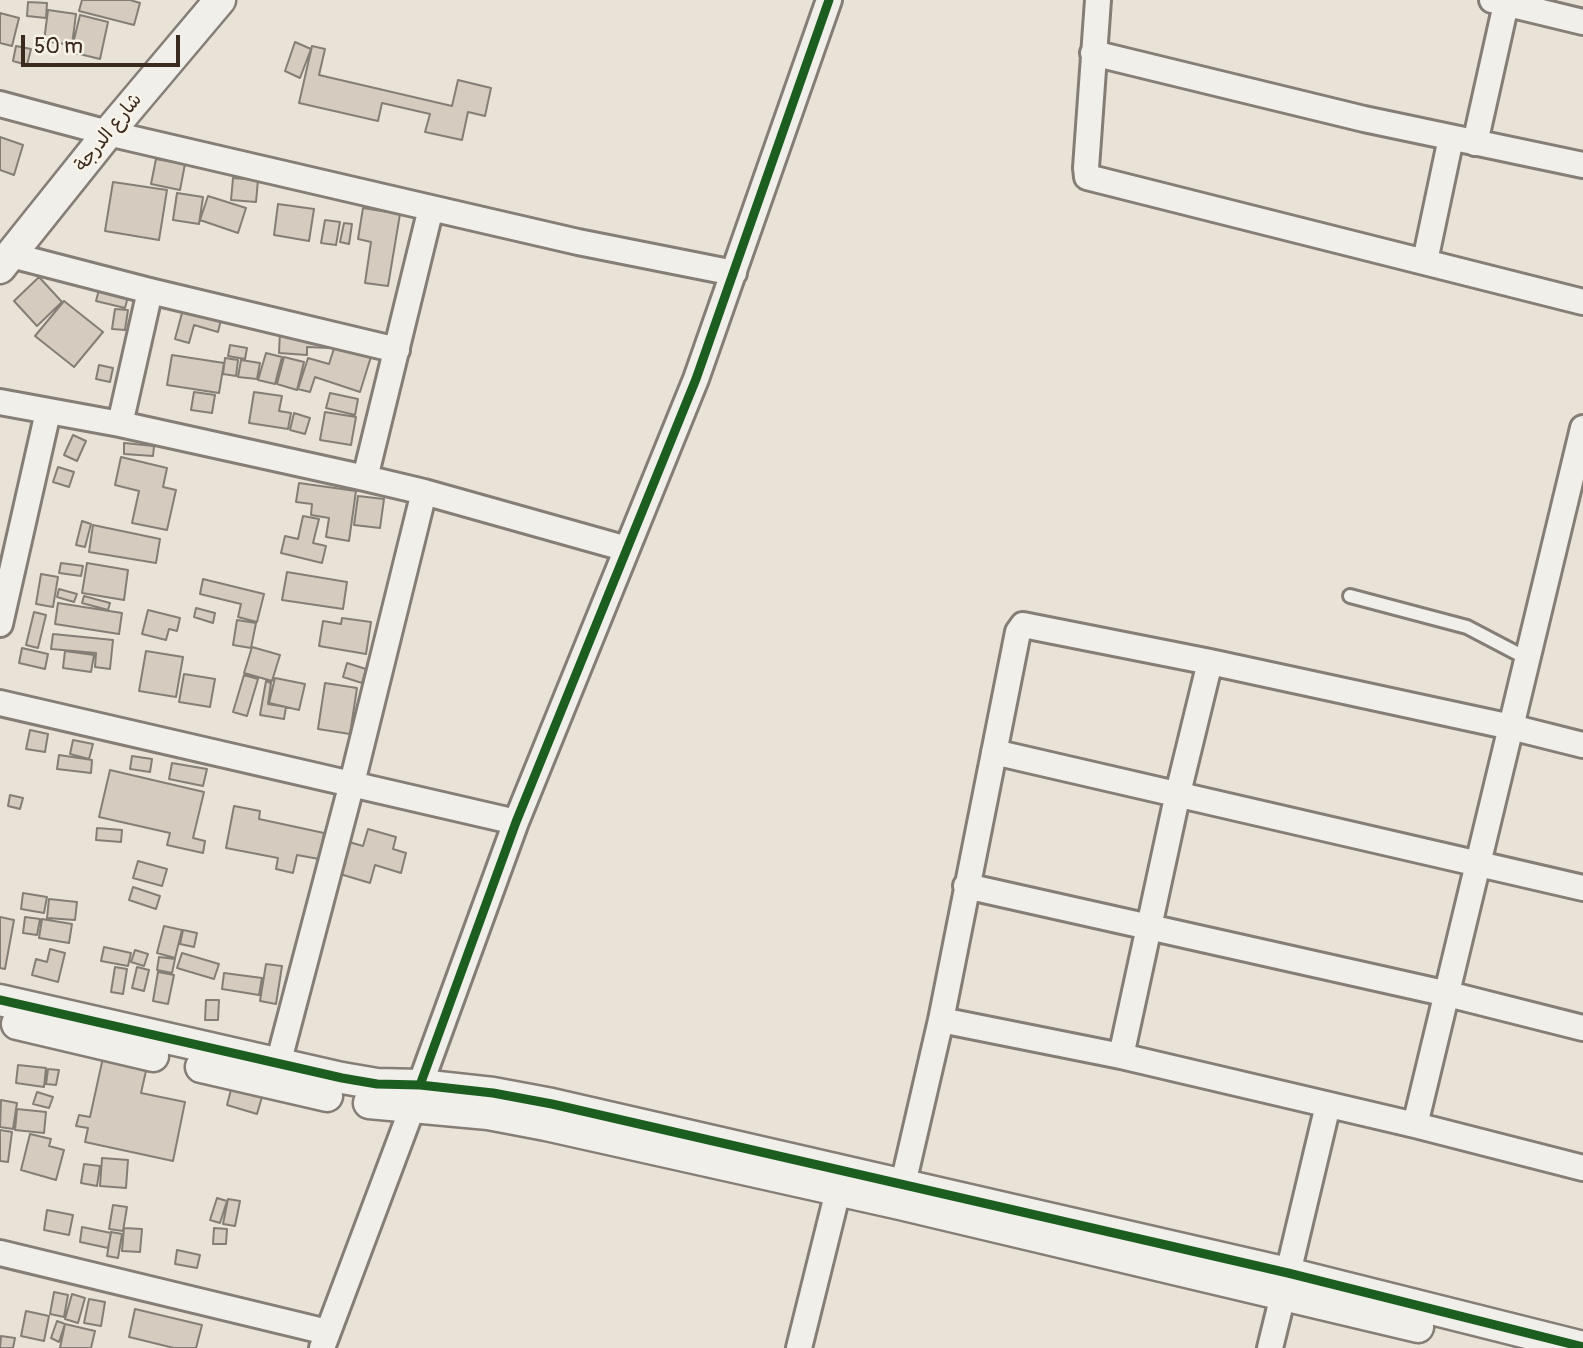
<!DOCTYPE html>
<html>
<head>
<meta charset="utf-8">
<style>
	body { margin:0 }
	#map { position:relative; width:1583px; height:1348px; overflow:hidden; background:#e9e2d7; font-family:Pangolin,sans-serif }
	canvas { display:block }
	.scale { position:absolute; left:21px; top:35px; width:159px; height:32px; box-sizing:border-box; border:4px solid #3b2a1e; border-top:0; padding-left:9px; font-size:21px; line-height:24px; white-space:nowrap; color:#3b2a1e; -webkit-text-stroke:5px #f7f3e8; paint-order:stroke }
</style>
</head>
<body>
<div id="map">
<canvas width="1583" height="1348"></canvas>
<div class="scale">50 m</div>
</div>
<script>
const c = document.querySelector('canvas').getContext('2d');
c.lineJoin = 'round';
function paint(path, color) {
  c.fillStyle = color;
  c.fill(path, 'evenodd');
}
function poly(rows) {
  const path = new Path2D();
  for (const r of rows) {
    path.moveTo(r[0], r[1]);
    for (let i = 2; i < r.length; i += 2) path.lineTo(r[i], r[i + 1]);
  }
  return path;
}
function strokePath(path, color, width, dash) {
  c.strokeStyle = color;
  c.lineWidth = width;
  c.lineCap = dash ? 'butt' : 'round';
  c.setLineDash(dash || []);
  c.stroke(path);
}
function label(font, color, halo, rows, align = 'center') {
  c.font = font + ' Pangolin,"Playpen Sans Arabic",sans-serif';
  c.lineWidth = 5;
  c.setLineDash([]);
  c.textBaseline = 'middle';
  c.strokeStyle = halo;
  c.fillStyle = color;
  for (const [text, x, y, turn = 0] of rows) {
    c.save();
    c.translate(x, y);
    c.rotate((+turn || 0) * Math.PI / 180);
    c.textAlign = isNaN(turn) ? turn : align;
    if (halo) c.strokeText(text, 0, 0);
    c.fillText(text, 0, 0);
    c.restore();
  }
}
const building = poly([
	[82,0,130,0,140,3,134,25,79,11,82,0],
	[28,2,47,3,46,18,27,16,28,2],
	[48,10,76,14,72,45,44,41,48,10],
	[0,13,19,18,12,46,0,43,0,13],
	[80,15,108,22,100,59,71,52,80,15],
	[295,42,311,49,300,78,285,71,295,42],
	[16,46,31,49,27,65,13,61,16,46],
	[312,46,325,49,319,75,452,106,458,80,491,88,485,116,468,112,462,140,425,132,430,114,382,103,378,121,299,103,312,46],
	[0,137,23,145,14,175,0,170,0,137],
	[156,159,185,164,180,190,151,184,156,159],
	[233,178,258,180,256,202,231,200,233,178],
	[113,182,167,190,159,240,105,231,113,182],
	[177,193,203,197,199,224,173,220,177,193],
	[208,196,246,208,238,233,200,220,208,196],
	[278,204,314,209,309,241,274,235,278,204],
	[363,208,400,214,388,286,365,283,371,242,358,239,363,208],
	[325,220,340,222,336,245,321,243,325,220],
	[344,223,352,224,349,244,340,242,344,223],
	[39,277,62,302,37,326,14,301,39,277],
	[101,282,130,289,125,308,96,301,101,282],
	[64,301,103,332,74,367,35,336,64,301],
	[185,302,223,312,218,332,194,325,189,343,175,339,185,302],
	[115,309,128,310,125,330,112,329,115,309],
	[280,331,330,334,329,348,307,347,307,355,279,353,280,331],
	[338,336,374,347,360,392,315,377,310,392,298,389,308,358,329,364,338,336],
	[230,345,247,348,245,359,228,356,230,345],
	[266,353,282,357,275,384,258,380,266,353],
	[172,355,224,363,219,393,167,385,172,355],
	[284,357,304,362,297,390,277,384,284,357],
	[225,358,238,360,236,376,223,374,225,358],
	[241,360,260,363,257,379,238,377,241,360],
	[99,365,113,368,110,382,96,379,99,365],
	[194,392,215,395,212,413,191,410,194,392],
	[254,392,282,396,279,411,291,413,288,429,249,423,254,392],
	[330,393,358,399,355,415,326,408,330,393],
	[325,412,356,417,351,445,320,440,325,412],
	[294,413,310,418,305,434,290,430,294,413],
	[73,435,86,441,77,461,64,455,73,435],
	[124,443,154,446,153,456,124,454,124,443],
	[121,457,167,468,163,487,176,490,167,530,132,523,139,491,115,485,121,457],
	[58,467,74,472,69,487,53,482,58,467],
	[299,483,356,491,349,541,326,537,329,518,311,515,312,504,296,502,299,483],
	[358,496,384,499,380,528,354,525,358,496],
	[303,516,319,519,313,543,326,546,322,563,281,553,285,536,298,539,303,516],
	[82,521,91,524,85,547,76,545,82,521],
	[93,525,160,539,156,563,89,552,93,525],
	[61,563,83,566,81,576,59,573,61,563],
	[87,563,128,570,124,600,82,593,87,563],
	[287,572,347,582,343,609,282,600,287,572],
	[41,574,58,577,53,607,36,604,41,574],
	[203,579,264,594,257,622,238,617,241,604,200,594,203,579],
	[59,589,77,594,74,602,57,597,59,589],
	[84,596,110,603,108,610,82,603,84,596],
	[58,603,122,613,119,634,55,624,58,603],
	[196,608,215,613,213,623,194,617,196,608],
	[148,610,180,618,177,631,169,629,166,640,142,634,148,610],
	[34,612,46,615,38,648,26,645,34,612],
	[342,618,371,622,366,654,319,646,323,621,341,624,342,618],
	[237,620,256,623,251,648,233,645,237,620],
	[53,634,113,640,110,669,95,667,96,653,51,649,53,634],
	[252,647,280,655,272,681,244,673,252,647],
	[22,648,48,654,45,669,19,663,22,648],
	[65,651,94,655,91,672,63,668,65,651],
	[146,651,183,657,176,697,139,691,146,651],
	[347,663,366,669,362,683,343,677,347,663],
	[184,674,215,679,210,707,179,702,184,674],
	[244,675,258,679,247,716,233,712,244,675],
	[275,678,305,684,299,710,269,703,275,678],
	[266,681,271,683,268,704,286,707,284,719,260,715,266,681],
	[325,683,357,688,350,734,318,729,325,683],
	[30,730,48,734,45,752,26,749,30,730],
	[73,740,93,744,89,759,70,754,73,740],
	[59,755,92,760,91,773,57,769,59,755],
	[132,756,152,759,150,772,130,769,132,756],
	[172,763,207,769,203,786,169,779,172,763],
	[110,770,204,792,193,838,205,841,203,853,167,845,170,833,99,817,110,770],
	[10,795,23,798,20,809,8,806,10,795],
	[234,806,260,811,259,819,324,833,319,859,297,855,293,873,276,869,278,858,226,848,234,806],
	[97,828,122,830,121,842,96,840,97,828],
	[368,829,396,837,393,849,406,853,401,873,375,865,370,883,340,874,349,842,363,846,368,829],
	[138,861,167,869,162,886,133,878,138,861],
	[133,887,160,896,156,909,129,900,133,887],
	[23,893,47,897,44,913,21,909,23,893],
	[49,899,77,902,75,920,47,918,49,899],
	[0,917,14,920,5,969,0,968,0,917],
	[25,917,40,919,37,935,23,933,25,917],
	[42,919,72,924,69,943,39,938,42,919],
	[164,926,182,930,175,958,157,953,164,926],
	[183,930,197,933,194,947,180,944,183,930],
	[104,947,131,953,128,966,101,961,104,947],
	[50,949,65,953,58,982,32,975,36,959,47,962,50,949],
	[135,950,148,954,144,966,131,962,135,950],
	[182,953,219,964,214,979,177,968,182,953],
	[159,957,175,959,172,973,157,970,159,957],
	[266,964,282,966,276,1004,260,1001,266,964],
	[115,967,127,969,123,994,111,992,115,967],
	[137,967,149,970,144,991,132,988,137,967],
	[158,972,174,975,168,1004,153,1001,158,972],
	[224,973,262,978,259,995,222,989,224,973],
	[206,1000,219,1000,218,1020,205,1020,206,1000],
	[104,1053,148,1062,141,1093,185,1102,173,1161,85,1142,88,1128,76,1126,79,1115,90,1117,104,1053],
	[18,1065,46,1068,44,1087,16,1083,18,1065],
	[48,1069,59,1070,56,1085,46,1084,48,1069],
	[233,1082,264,1090,257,1114,227,1105,233,1082],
	[37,1092,53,1097,49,1108,33,1104,37,1092],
	[1,1100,17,1103,13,1129,0,1127,1,1100],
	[17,1109,46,1112,44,1133,15,1130,17,1109],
	[0,1130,12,1132,8,1162,0,1161,0,1130],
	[30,1134,51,1139,49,1146,64,1150,56,1180,21,1170,30,1134],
	[102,1158,128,1160,126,1188,100,1186,102,1158],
	[84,1164,100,1166,97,1186,81,1183,84,1164],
	[217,1198,227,1201,220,1223,210,1220,217,1198],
	[228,1199,240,1201,235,1226,223,1224,228,1199],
	[113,1205,127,1207,123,1231,109,1229,113,1205],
	[47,1210,73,1215,69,1235,44,1230,47,1210],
	[82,1227,111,1233,108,1248,80,1242,82,1227],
	[124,1228,142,1229,140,1252,122,1251,124,1228],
	[214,1228,227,1229,226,1244,213,1244,214,1228],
	[111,1232,122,1234,118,1258,107,1256,111,1232],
	[177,1250,200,1255,197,1268,175,1264,177,1250],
	[54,1292,68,1295,64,1317,50,1314,54,1292],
	[72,1294,85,1298,78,1323,65,1319,72,1294],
	[89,1299,105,1302,101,1326,84,1323,89,1299],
	[135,1309,202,1325,196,1348,174,1348,129,1337,135,1309],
	[26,1311,49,1316,44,1341,21,1336,26,1311],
	[57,1321,65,1324,59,1342,51,1338,57,1321],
	[65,1324,95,1331,91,1348,60,1348,65,1324],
	[1,1336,15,1338,13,1348,0,1348,1,1336]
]);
paint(building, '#d5cbbe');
strokePath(building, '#847e76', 2);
const service = poly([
	[1350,596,1467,627,1528,659]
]);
const minor = poly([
	[1098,0,1086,168,1087,177,1583,302],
	[1492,0,1583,22],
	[1093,53,1364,119,1583,165],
	[0,104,108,133,431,208,578,242,734,273],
	[1475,143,1506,4],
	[11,255,150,291,397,350],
	[1425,261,1451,138],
	[0,402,120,424,365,478,424,492,627,549],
	[120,424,150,291],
	[365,478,431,208],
	[0,624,48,412],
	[0,703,516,822],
	[994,752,1583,888],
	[966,886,1448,994,1583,1028],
	[941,1020,1121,1056,1415,1125,1583,1168],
	[1121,1056,1178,793,1210,662],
	[278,1064,352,783,424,492],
	[420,1085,516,822,696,379,829,0],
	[1415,1125,1583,428],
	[903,1184,941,1020,1018,632,1023,625,1210,662,1511,727,1583,745],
	[0,1253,327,1332],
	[1288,1273,1328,1105],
	[322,1348,413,1106],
	[799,1348,838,1191],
	[1270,1348,1283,1295]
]);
const tertiary = poly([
	[0,268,108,133,220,0],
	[0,1000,342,1078,377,1084,420,1085,493,1093,552,1104,1288,1273,1583,1347],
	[17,1024,153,1056],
	[201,1067,327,1096],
	[369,1103,488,1114,546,1125,900,1204,1418,1327]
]);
strokePath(service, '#847e76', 18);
strokePath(minor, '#847e76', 30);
strokePath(tertiary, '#847e76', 35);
strokePath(service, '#f1efea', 12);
strokePath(minor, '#f1efea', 24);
strokePath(tertiary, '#f1efea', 30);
strokePath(poly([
	[0,1000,342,1078,377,1084,420,1085,493,1093,552,1104,1288,1273,1583,1347],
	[420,1085,516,822,696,379,829,0]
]), '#1b5e20', 9);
label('19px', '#3b2a1e', '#f7f3e8', [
	["شارع الدرجة",109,133,-51]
]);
</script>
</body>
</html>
